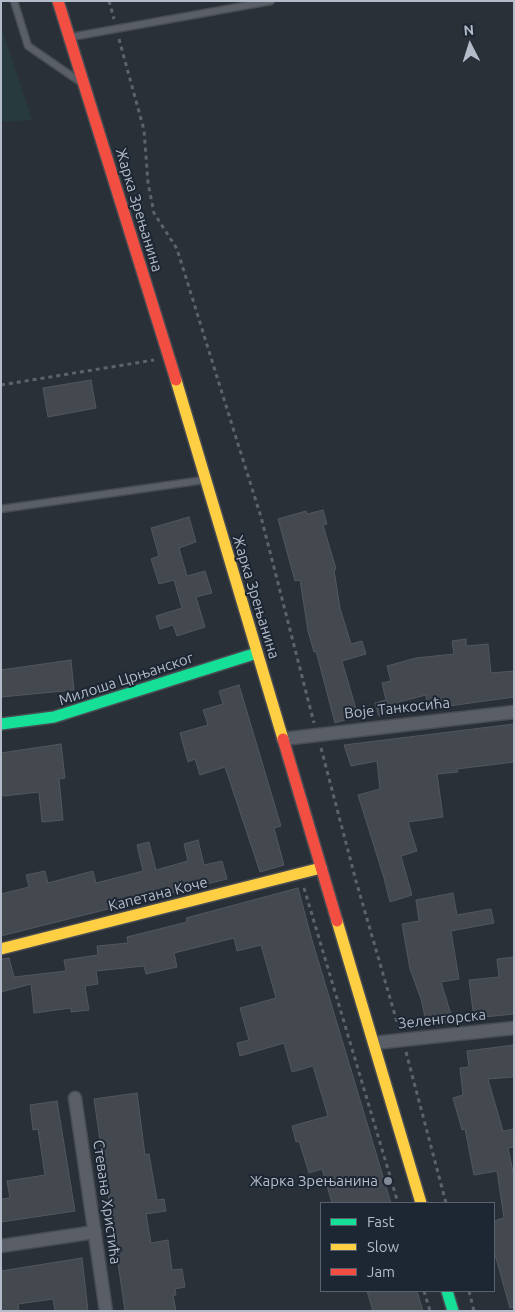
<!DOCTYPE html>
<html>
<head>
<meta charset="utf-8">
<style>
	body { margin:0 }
	#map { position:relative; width:515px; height:1312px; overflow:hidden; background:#2a3038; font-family:Ubuntu,sans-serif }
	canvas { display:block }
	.frame { position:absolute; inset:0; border:2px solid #b4bcc9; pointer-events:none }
	.legend { position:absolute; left:320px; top:1202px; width:175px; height:90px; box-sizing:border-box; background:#1d2633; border:1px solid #59626f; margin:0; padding:6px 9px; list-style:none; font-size:15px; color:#b4bcc9 }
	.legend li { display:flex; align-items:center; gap:10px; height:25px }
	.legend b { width:25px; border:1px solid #59626f }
	.north { position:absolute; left:445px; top:20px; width:50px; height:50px; -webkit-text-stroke:4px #1d2633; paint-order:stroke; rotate:355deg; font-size:14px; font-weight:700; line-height:20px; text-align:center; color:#b4bcc9 }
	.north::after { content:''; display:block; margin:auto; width:18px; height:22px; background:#b4bcc9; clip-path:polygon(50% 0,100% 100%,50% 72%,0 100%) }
</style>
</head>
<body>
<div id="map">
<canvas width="515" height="1312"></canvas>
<div class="frame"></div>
<ul class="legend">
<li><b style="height:6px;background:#16e098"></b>Fast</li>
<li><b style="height:6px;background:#ffcf43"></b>Slow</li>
<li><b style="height:6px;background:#f24e42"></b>Jam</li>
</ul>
<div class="north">N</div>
</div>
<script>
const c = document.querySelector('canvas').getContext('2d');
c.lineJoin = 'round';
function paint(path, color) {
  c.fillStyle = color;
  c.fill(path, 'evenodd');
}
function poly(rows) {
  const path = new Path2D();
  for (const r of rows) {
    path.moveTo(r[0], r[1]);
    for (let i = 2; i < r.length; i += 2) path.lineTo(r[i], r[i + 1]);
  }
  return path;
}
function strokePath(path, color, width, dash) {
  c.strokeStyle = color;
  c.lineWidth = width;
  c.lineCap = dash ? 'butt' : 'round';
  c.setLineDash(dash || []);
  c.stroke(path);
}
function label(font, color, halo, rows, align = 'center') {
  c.font = font + ' Ubuntu,sans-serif';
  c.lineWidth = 4;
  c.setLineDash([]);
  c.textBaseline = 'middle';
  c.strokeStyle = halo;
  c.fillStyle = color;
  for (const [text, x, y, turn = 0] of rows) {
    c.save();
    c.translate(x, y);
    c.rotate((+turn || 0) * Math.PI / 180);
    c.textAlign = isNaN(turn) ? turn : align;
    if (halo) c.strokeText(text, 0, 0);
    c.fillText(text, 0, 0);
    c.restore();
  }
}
paint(poly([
	[1,27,32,120,1,122]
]), '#273a3e');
const building = poly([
	[91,380,96,408,48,417,43,388,91,380],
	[323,510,327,524,323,525,336,569,334,570,340,608,351,644,362,641,366,654,342,661,358,716,335,723,316,651,314,652,308,631,300,580,295,581,278,519,306,511,307,514,323,510],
	[189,517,196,542,179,548,187,576,205,571,212,593,196,597,205,627,177,636,173,625,160,629,156,616,182,608,174,580,159,584,151,559,159,556,151,528,189,517],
	[466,639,466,646,488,644,491,673,514,671,514,697,427,709,426,695,399,702,401,710,379,716,375,703,386,700,382,683,391,681,387,666,416,658,454,654,452,641,466,639],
	[71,660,74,690,1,697,1,670,71,660],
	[239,685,281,826,274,828,284,865,260,872,225,767,200,775,195,759,188,762,180,733,208,725,203,710,223,704,219,691,239,685],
	[514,724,514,762,457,769,458,772,437,774,443,817,408,822,417,851,401,856,412,895,390,902,384,878,358,795,380,789,377,761,351,766,344,745,514,724],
	[61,744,65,778,59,779,63,820,42,822,39,792,4,796,1,794,1,753,61,744],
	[198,840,204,865,222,861,227,879,1,936,1,894,29,887,26,875,45,871,48,883,93,871,96,883,143,871,137,845,149,842,156,870,188,861,184,844,198,840],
	[298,888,312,940,391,1203,332,1203,322,1169,309,1173,299,1141,296,1142,292,1126,328,1116,313,1066,292,1072,284,1043,240,1056,237,1043,249,1040,240,1008,276,998,261,945,237,951,234,938,174,953,177,967,146,974,144,966,96,971,98,984,85,986,89,1010,71,1012,71,1008,34,1013,31,984,1,992,1,959,9,958,14,977,66,971,64,960,98,955,97,946,128,943,127,937,187,922,186,918,298,888],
	[453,893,457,915,491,909,494,923,451,931,459,979,441,982,453,1021,427,1026,421,999,410,969,402,924,419,921,416,900,453,893],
	[514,957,514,1014,474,1018,469,980,499,977,497,959,514,957],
	[514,1045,514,1077,488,1079,503,1131,514,1129,514,1147,508,1148,514,1177,514,1307,510,1308,494,1251,494,1221,504,1218,497,1171,474,1175,465,1129,462,1130,453,1098,463,1095,460,1068,469,1067,467,1051,514,1045],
	[137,1093,145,1155,149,1154,157,1200,164,1199,166,1211,146,1214,151,1243,168,1240,172,1270,182,1269,185,1287,175,1289,176,1295,173,1295,176,1311,125,1311,94,1099,137,1093],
	[57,1101,75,1211,1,1222,1,1199,10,1198,7,1181,45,1175,38,1129,33,1130,30,1105,57,1101],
	[82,1258,88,1311,55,1311,53,1299,18,1304,19,1311,1,1311,1,1271,82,1258],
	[367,1291,417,1291,423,1311,373,1311,367,1291]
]);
paint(building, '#444950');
strokePath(building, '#52575f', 1);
const lane = poly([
	[14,1,28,46,79,81],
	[71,37,271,1],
	[1,509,204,480]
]);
const street = poly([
	[283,739,514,712],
	[374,1043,514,1028],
	[75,1098,106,1311],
	[1,1246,95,1232]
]);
const fast = poly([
	[1,724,54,717,257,653],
	[447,1291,453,1311]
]);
const slow = poly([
	[176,380,283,739],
	[337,921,421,1203],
	[1,949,321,868]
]);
const jam = poly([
	[58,1,176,380],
	[283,739,337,921]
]);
strokePath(lane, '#484c53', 9);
strokePath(street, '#484c53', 15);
strokePath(fast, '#484c53', 14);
strokePath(slow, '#484c53', 14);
strokePath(jam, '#484c53', 14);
strokePath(poly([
	[109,1,114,19],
	[119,39,144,130,148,183,154,213,177,249,238,444,261,517,314,723],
	[1,385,154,360],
	[321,748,356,881,399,1029],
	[304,888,398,1203],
	[406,1052,446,1203],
	[424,1291,430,1311],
	[469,1291,474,1311]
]), '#5d636a', 3, [4, 4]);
strokePath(lane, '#5a5e66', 6);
strokePath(street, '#5a5e66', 12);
strokePath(fast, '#16e098', 11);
strokePath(slow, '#ffcf43', 11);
strokePath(jam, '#f24e42', 11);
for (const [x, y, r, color] of [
	[388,1181,5,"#848b96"]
]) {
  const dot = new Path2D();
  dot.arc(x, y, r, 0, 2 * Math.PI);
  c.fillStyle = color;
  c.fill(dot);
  strokePath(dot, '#1d2633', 2);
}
label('15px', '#b4bcc9', '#1d2633', [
	["Жарка Зрењанина",139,210,73],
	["Жарка Зрењанина",256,597,73],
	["Милоша Црњанског",126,679,-18],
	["Воје Танкосића",397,708,-6],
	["Капетана Коче",158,894,-14],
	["Зеленгорска",442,1019,-6],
	["Стевана Христића",107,1202,82]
]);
label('15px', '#b4bcc9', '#1d2633', [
	["Жарка Зрењанина",378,1181]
], 'right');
</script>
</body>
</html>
